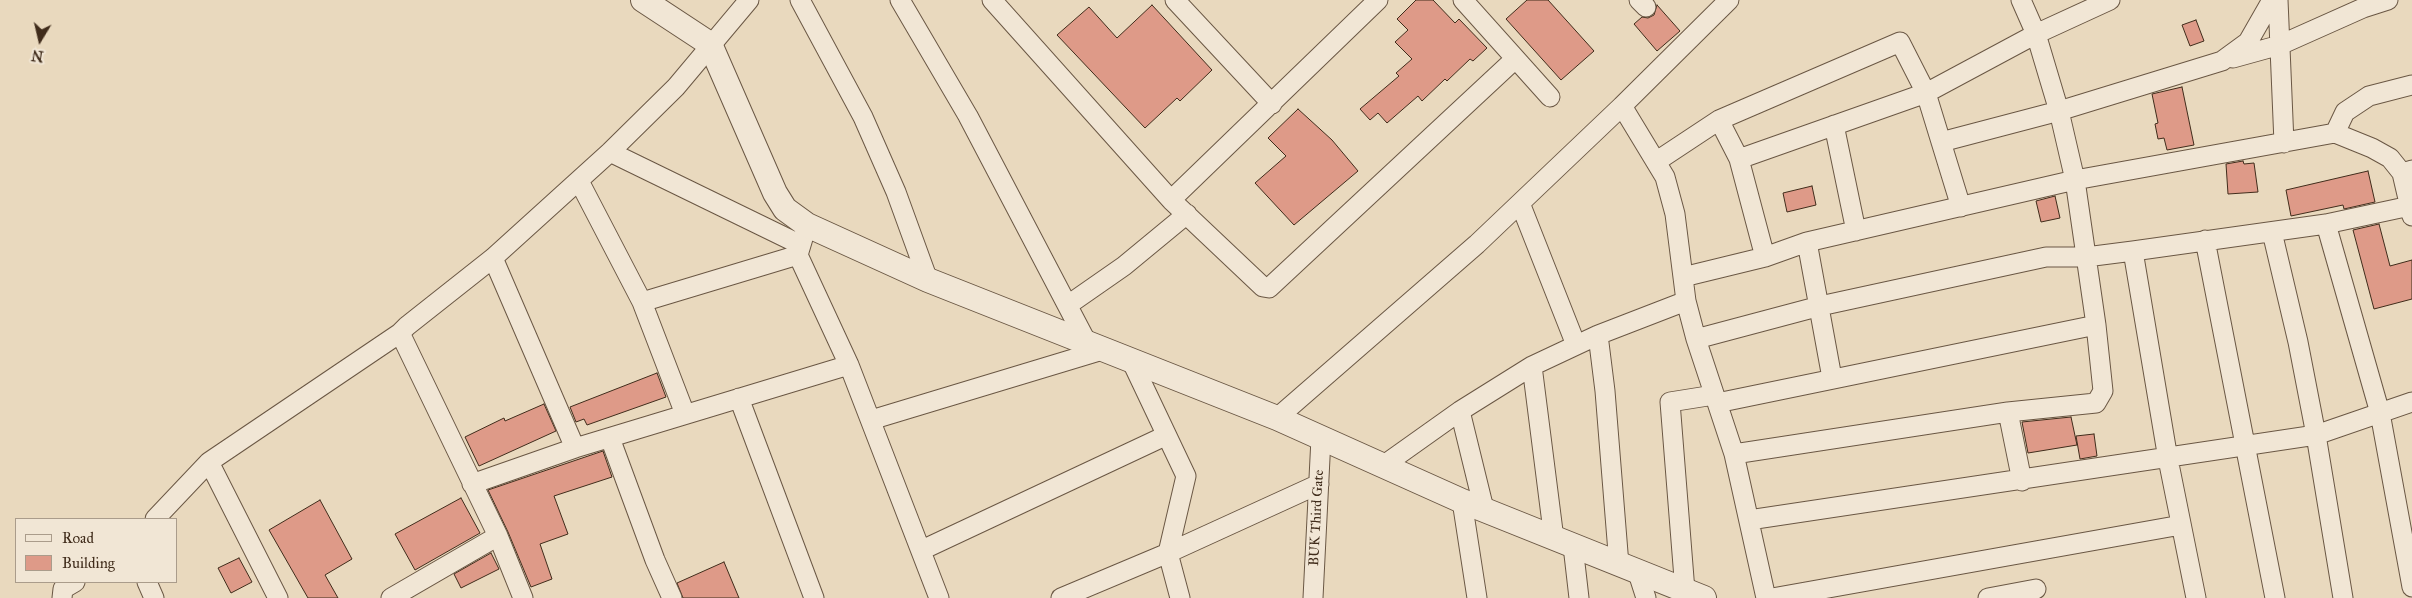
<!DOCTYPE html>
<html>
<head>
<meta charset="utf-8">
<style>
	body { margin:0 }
	#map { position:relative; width:2412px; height:598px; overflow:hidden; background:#e9d9be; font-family:"IM FELL Great Primer",serif }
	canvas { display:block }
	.legend { position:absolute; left:15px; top:518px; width:162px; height:65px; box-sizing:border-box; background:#f1e6d5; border:1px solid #aa9c8b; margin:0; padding:6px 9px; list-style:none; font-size:15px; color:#402c1b }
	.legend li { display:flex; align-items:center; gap:10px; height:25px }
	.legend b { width:25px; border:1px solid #aa9c8b }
	.north { position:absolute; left:15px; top:15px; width:50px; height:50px; -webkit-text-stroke:4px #f1e6d5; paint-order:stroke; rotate:189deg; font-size:14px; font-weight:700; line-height:20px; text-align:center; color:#402c1b }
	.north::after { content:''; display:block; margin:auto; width:18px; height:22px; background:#402c1b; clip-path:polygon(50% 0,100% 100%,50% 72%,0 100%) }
</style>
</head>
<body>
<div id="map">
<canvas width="2412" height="598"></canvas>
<ul class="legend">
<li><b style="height:6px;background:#f1e6d5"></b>Road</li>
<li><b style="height:14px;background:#de9a88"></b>Building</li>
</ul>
<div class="north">N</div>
</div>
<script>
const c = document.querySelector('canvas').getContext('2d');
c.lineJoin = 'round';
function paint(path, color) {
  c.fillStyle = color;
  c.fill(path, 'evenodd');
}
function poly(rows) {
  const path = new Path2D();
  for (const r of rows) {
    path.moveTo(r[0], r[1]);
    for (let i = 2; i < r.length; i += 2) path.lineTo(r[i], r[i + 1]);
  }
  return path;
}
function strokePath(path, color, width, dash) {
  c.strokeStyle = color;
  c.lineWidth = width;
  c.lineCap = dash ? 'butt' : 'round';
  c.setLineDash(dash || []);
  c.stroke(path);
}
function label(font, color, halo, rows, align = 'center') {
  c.font = font + ' "IM FELL Great Primer",serif';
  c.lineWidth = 5;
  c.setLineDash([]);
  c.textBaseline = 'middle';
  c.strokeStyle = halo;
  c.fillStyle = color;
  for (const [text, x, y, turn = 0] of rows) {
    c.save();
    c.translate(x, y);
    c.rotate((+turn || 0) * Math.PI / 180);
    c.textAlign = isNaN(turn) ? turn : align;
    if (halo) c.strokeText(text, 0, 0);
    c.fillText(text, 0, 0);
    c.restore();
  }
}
const building = poly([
	[1416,0,1433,0,1455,23,1459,19,1487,48,1473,61,1470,59,1447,81,1445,79,1422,101,1418,96,1387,123,1378,113,1370,120,1360,109,1399,76,1396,73,1412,59,1395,42,1408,30,1397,19,1416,0],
	[1527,0,1548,0,1594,51,1561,80,1506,19,1527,0],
	[1152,5,1212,70,1180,101,1177,98,1145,128,1057,35,1089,7,1117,38,1152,5],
	[1657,5,1680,31,1657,51,1634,24,1642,17,1648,18,1654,15,1657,5],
	[2196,20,2204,41,2190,46,2182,25,2196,20],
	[2182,87,2194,145,2167,150,2164,138,2158,139,2155,124,2158,123,2152,94,2182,87],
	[1298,109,1332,140,1358,171,1294,225,1255,183,1286,156,1268,138,1298,109],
	[2243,161,2244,164,2254,163,2258,192,2228,194,2226,164,2243,161],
	[2368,171,2375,202,2344,209,2343,205,2291,216,2286,190,2368,171],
	[1812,186,1816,205,1787,212,1783,193,1812,186],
	[2055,196,2060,218,2041,222,2036,201,2055,196],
	[2379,224,2390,266,2412,260,2412,299,2374,309,2353,230,2379,224],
	[657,373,666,397,587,425,584,419,576,422,570,407,657,373],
	[544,404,556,431,479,466,465,437,504,418,505,421,544,404],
	[2071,417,2077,445,2028,453,2022,422,2071,417],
	[2094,434,2097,456,2080,459,2076,436,2094,434],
	[603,451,612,477,554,496,568,534,540,544,552,579,531,587,508,532,488,490,603,451],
	[461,498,480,533,415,570,395,534,461,498],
	[320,500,352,559,325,575,338,598,308,598,269,530,320,500],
	[491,553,499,569,461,588,454,574,491,553],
	[239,558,252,582,231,593,218,568,239,558],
	[724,562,739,598,683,598,677,583,724,562]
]);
paint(building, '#de9a88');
strokePath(building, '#402c1b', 1);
const minor = poly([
	[800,0,863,117,896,192,928,280],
	[900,0,968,116,1086,341],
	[992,0,1171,200,1263,287,1269,288,1515,59],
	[1175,0,1272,104],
	[1463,0,1550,97],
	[1639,0,1646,7],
	[2021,0,2036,34,2059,111,2075,180,2096,325,2103,391,2096,403,2008,412,2022,481],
	[2278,0,2284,143],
	[2233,58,2280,45,2363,8,2388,0],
	[1622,106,1729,0],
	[1719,120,1739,159,1765,257],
	[1834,125,1856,231],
	[2335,133,2345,112,2369,96,2412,85],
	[1941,142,2059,111,2222,61,2248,42,2272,0],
	[610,152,801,245],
	[1739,159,1926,93,2036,34,2110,0],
	[1657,161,1719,120,1900,42,1926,93,1961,207],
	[2412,170,2402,173,2412,216],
	[579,181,642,302,685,414],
	[1171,200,1378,0],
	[1520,203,1576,345],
	[2326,224,2380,413,2412,587],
	[807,225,798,255,849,365,939,598],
	[2272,232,2298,342,2316,435,2343,598],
	[2205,240,2275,598],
	[1807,242,1832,378],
	[2133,251,2168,459,2196,598],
	[493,258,575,448],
	[1683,277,1765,257,1807,242,2075,180,2335,133,2372,148,2390,158,2402,173],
	[642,302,798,255],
	[1068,305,1124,266,1187,214],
	[400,333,498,536,523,598],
	[1598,335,1605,391,1619,565],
	[1696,339,1820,306,2046,257,2086,257,2133,251,2326,224,2410,206],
	[1131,360,1186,476,1168,553,1180,598],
	[1532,366,1554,539],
	[739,398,814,598],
	[1717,403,2096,325],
	[1460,411,1484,509],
	[1277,418,1477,244,1622,106,1665,177,1675,214,1686,301,1696,339,1734,454,1766,598],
	[871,420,1106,349],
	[610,438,655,560,672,598],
	[1734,454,2008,412],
	[209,462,278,598],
	[1384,465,1460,411,1532,366,1598,335,1686,301],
	[472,484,575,448,849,365],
	[1462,501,1477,598],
	[155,519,209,462,400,333,407,326,493,258,610,152,676,87,749,0],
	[1749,520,2316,435,2412,402],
	[1573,546,1579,598],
	[922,550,1165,436],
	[1638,573,1646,598],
	[147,582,154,598],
	[1685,591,1670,402,1714,395],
	[62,598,63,589,75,582],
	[391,598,498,536],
	[1061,598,1168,553,1319,484],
	[1313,598,1321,438],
	[1772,598,2181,525],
	[1988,598,2036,589]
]);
const tertiary = poly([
	[643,0,710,44,775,193,785,209,807,225,928,280,1277,418,1462,501,1704,598]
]);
strokePath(minor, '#6a5744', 21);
strokePath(tertiary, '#6a5744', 26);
strokePath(minor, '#f1e6d5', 19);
strokePath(tertiary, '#f1e6d5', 24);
label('14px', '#402c1b', '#f1e6d5', [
	["BUK Third Gate",1317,518,-87]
]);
</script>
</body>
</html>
